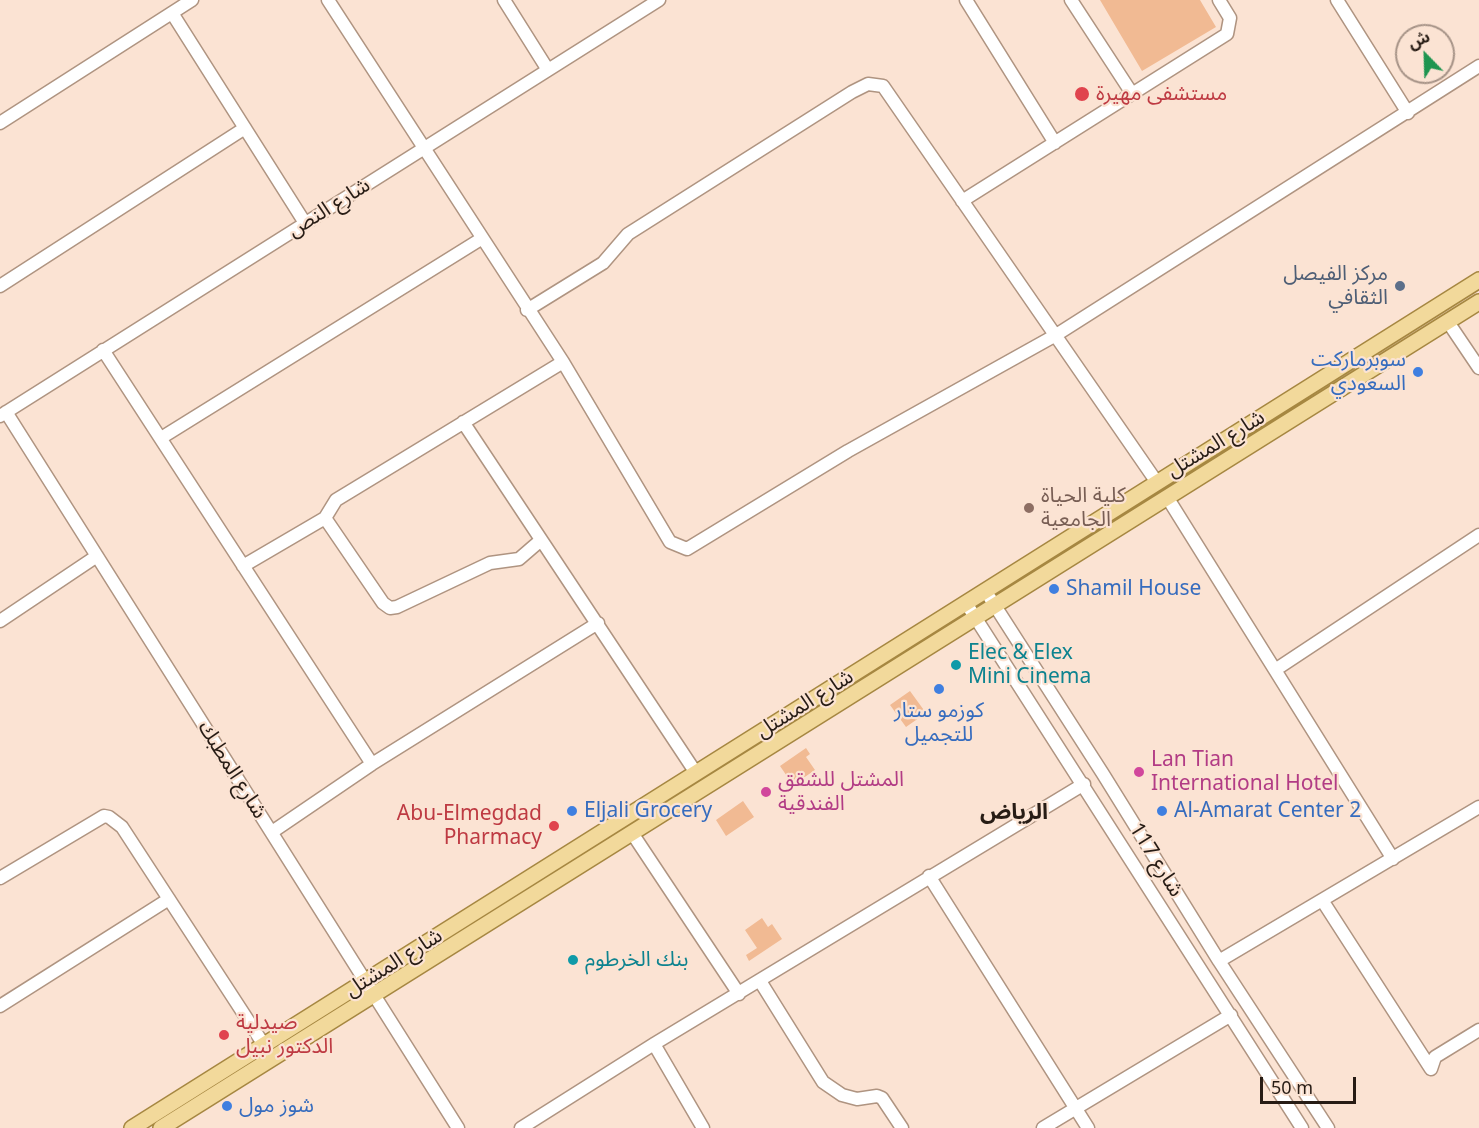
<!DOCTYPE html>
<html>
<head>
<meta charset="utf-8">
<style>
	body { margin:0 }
	#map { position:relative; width:1479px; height:1128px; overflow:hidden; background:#fbe3d3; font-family:"Noto Sans","Noto Sans Arabic",sans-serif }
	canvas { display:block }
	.north { position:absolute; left:1395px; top:24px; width:60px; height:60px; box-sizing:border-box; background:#fbe3d3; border:2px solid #a69387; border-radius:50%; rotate:337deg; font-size:16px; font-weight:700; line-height:24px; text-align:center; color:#271c15 }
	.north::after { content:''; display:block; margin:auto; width:21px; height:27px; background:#1f9550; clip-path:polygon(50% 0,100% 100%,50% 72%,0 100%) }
	.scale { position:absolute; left:1260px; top:1077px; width:96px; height:27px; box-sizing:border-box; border:3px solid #271c15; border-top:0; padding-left:8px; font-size:18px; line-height:21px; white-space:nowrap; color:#271c15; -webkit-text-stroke:4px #fbe3d3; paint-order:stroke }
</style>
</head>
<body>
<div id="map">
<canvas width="1479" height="1128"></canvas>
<div class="north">ش</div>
<div class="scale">50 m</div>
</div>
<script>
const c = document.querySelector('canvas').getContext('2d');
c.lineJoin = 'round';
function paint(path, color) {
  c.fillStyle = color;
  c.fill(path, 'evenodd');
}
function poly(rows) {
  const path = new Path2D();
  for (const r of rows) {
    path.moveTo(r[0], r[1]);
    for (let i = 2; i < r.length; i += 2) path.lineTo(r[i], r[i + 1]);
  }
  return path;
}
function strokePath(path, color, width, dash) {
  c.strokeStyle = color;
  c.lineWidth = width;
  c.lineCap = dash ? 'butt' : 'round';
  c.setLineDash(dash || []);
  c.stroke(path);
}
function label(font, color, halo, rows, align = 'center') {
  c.font = font + ' "Noto Sans","Noto Sans Arabic",sans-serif';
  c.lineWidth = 4.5;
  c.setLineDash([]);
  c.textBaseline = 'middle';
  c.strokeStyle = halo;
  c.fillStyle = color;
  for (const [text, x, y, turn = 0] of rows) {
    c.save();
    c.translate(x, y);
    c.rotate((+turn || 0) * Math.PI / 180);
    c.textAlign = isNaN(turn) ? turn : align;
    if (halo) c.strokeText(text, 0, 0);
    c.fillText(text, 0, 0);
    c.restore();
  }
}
paint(poly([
	[1100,0,1200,0,1216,27,1142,71],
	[910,691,926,713,906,727,890,705],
	[806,748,810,754,806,757,815,770,793,785,780,766],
	[743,801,754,817,726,836,716,820],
	[762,918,768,927,772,924,782,939,749,961,746,955,757,948,745,930]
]), '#f1ba93');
const minor = poly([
	[328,0,563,362,670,542,687,549,848,451,1056,335,1479,66],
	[504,0,548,70],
	[966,0,1055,143],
	[1071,0,1131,92],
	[1337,0,1408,113],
	[172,13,305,223],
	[0,123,192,0],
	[962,201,1227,34,1230,18,1219,0],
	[0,286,245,128],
	[527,310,603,263,628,234,852,92,868,84,883,86,1156,481],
	[1448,322,1479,368],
	[103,350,372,764],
	[6,412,458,1128],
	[0,416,659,0],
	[463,422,696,773],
	[161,438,481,239],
	[1167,497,1393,859],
	[325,518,383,603,390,608,397,607,490,563,519,559,541,540],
	[243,566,325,518,336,500,563,362],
	[990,598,1103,774,1219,961,1328,1128],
	[966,603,1302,1128],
	[0,621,97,556],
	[1275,670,1479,535],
	[272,832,372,764,598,623],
	[632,833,739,994],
	[929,876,1088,1128],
	[0,878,104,816,109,817,122,827,264,1045],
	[1322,900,1431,1069],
	[1219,961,1479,807],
	[760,981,823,1082,842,1095,857,1099,877,1096,882,1098,902,1128],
	[0,1006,169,899],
	[654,1044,703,1128],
	[1431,1069,1435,1057,1479,1030],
	[521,1128,654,1044,1084,784],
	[1043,1128,1231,1015]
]);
const major = poly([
	[132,1128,1479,280],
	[161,1128,1479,302]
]);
strokePath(minor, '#af9481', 15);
strokePath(major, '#a68741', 18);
strokePath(minor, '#fff', 12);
strokePath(major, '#f2d99b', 15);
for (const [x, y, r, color] of [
	[1082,94,8,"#e0444e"],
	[1400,286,6,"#5c6f8a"],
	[1418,372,6,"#3f7fe0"],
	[1029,508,6,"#8d6e63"],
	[1054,589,6,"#3f7fe0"],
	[956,665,6,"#0f9aa8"],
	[939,689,6,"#3f7fe0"],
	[1139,772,6,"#d1479c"],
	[766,792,6,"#d1479c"],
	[572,811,6,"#3f7fe0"],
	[1162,811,6,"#3f7fe0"],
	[554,826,6,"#e0444e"],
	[573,960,6,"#0f9aa8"],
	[224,1035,6,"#e0444e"],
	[227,1106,6,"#3f7fe0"]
]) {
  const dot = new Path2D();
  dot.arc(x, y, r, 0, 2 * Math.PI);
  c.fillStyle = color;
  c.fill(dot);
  strokePath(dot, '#fbe3d3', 2);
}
label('21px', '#be3a42', '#fbe3d3', [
	["مستشفى مهيرة",1096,94],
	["Abu-Elmegdad",542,814,"right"],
	["Pharmacy",542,838,"right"],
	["صيدلية",236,1023],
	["الدكتور نبيل",236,1047]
], 'left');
label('21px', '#271c15', '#fbe3d3', [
	["شارع النص",329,208,-32],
	["شارع المشتل",1216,444,-31],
	["شارع المشتل",805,704,-32],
	["شارع المطبك",232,770,58],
	["شارع 117",1156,860,58],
	["شارع المشتل",394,963,-32]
]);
label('21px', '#4e5e75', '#fbe3d3', [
	["مركز الفيصل",1388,274],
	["الثقافي",1388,298]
], 'right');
label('21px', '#366cbe', '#fbe3d3', [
	["سوبرماركت",1406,360,"right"],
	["السعودي",1406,384,"right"],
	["Shamil House",1066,589],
	["كوزمو ستار",939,711,"center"],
	["للتجميل",939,735,"center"],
	["Eljali Grocery",584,811],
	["Al-Amarat Center 2",1174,811],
	["شوز مول",239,1106]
], 'left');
label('21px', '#785e54', '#fbe3d3', [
	["كلية الحياة",1041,496],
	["الجامعية",1041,520]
], 'left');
label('21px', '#0d838f', '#fbe3d3', [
	["Elec & Elex",968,653],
	["Mini Cinema",968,677],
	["بنك الخرطوم",585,960]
], 'left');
label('21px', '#b23c85', '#fbe3d3', [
	["Lan Tian",1151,760],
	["International Hotel",1151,784],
	["المشتل للشقق",778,780],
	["الفندقية",778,804]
], 'left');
label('bold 22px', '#271c15', '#fbe3d3', [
	["الرياض",1014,813]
]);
</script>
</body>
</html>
